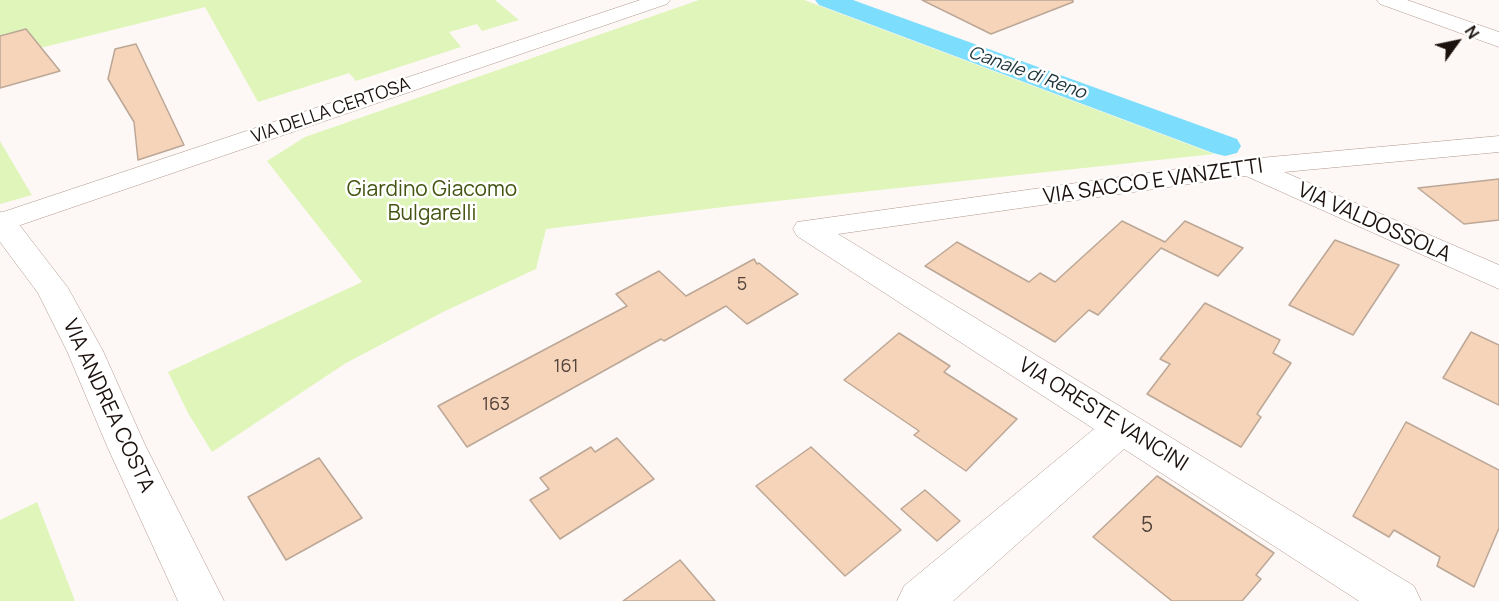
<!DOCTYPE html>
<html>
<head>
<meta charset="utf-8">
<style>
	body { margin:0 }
	#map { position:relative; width:1499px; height:601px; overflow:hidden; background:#fdf8f5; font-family:Manrope,sans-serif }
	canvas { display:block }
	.north { position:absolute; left:1427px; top:12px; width:60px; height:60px; -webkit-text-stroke:4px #fff; paint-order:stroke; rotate:57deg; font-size:16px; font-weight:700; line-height:24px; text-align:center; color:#1b120e }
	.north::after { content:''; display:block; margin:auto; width:21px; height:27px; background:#1b120e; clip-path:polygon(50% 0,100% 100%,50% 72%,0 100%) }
</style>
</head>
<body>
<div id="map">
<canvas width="1499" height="601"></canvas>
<div class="north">N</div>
</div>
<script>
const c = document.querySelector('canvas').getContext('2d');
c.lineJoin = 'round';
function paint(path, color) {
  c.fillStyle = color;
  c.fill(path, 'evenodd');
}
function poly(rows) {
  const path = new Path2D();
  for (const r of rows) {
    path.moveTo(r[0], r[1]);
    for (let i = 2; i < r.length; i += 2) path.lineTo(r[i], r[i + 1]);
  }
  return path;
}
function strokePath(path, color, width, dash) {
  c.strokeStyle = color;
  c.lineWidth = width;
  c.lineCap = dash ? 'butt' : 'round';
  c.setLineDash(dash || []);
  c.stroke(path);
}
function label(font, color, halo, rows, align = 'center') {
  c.font = font + ' Manrope,sans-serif';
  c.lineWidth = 5;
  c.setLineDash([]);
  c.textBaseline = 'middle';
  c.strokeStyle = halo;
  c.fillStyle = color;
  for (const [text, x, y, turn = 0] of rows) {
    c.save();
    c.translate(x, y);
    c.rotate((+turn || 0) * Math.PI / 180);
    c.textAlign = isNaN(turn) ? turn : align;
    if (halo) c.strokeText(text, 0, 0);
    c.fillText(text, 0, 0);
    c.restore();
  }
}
paint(poly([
	[0,0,495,0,519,20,482,31,477,24,449,32,461,47,356,81,349,73,258,102,205,7,0,58],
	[699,0,804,0,1214,154,740,205,546,229,536,269,445,311,346,363,212,452,188,413,168,372,362,282,267,161,305,137],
	[0,141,30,192,32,195,0,204],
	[37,502,75,601,0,601,0,520]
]), '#e0f5ba');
paint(poly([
	[815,0,853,0,1237,139,1241,146,1237,153,1225,156,1213,153,819,5,815,0]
]), '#7dddfc');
const building = poly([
	[922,0,1073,0,1073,2,991,34,922,0],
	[26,29,60,71,0,88,0,36,26,29],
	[136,44,184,145,138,160,134,122,108,79,115,49,136,44],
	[1499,179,1499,220,1464,224,1418,188,1499,179],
	[1122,221,1165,242,1185,221,1243,248,1218,276,1161,248,1098,315,1089,310,1055,342,925,266,957,242,1029,282,1040,273,1055,282,1122,221],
	[1335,240,1399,265,1353,335,1289,305,1335,240],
	[754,259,757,264,759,263,798,294,747,324,726,306,664,341,661,339,467,447,438,406,627,306,616,294,659,271,686,296,754,259],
	[1205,303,1280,340,1273,353,1291,363,1257,414,1261,417,1241,447,1147,394,1170,364,1160,359,1205,303],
	[1471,332,1499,345,1499,405,1443,378,1471,332],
	[899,333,950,366,944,372,1017,419,966,471,914,435,919,431,844,380,899,333],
	[1406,422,1499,470,1499,528,1474,587,1437,566,1440,557,1394,530,1389,537,1353,516,1406,422],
	[617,438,654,479,560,539,530,500,549,489,540,478,591,447,595,452,617,438],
	[811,447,901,530,845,576,756,486,811,447],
	[319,458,362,518,286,560,248,497,319,458],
	[1157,476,1274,553,1256,575,1261,579,1242,601,1172,601,1093,537,1157,476],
	[925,490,960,521,937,541,901,509,925,490],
	[680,560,715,601,623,601,680,560]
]);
paint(building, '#f5d4ba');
strokePath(building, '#bca796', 1.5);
const minor = poly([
	[640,0,670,0,667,4,0,232,0,213,640,0],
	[1377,0,1407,0,1499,32,1499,47,1380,4,1377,0],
	[1499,136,1499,152,1284,172,1499,265,1499,289,1246,176,838,234,1414,586,1421,601,1359,601,1124,449,953,601,897,601,904,586,1094,429,797,236,793,229,797,222,1249,159,1499,136]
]);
const major = poly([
	[0,212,11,214,68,288,103,351,145,445,224,601,178,601,107,446,67,351,38,293,0,242,0,212]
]);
strokePath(minor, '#b1978d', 1);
strokePath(major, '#b1978d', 1);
paint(minor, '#fff');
paint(major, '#fff');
label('italic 18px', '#1c3239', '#fff', [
	["Canale di Reno",1027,73,20]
]);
label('18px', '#1b120e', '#fff', [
	["VIA DELLA CERTOSA",331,111,-19]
]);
label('18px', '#524239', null, [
	["5",742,285],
	["161",566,367],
	["163",496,405]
]);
label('21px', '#1b120e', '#fff', [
	["VIA SACCO E VANZETTI",1153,182,-8],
	["VIA VALDOSSOLA",1374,223,24],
	["VIA ANDREA COSTA",108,406,65],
	["VIA ORESTE VANCINI",1103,415,32]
]);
label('21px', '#425410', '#fff', [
	["Giardino Giacomo",432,190],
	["Bulgarelli",432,214]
]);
label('21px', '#524239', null, [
	["5",1147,526]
]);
</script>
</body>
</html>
